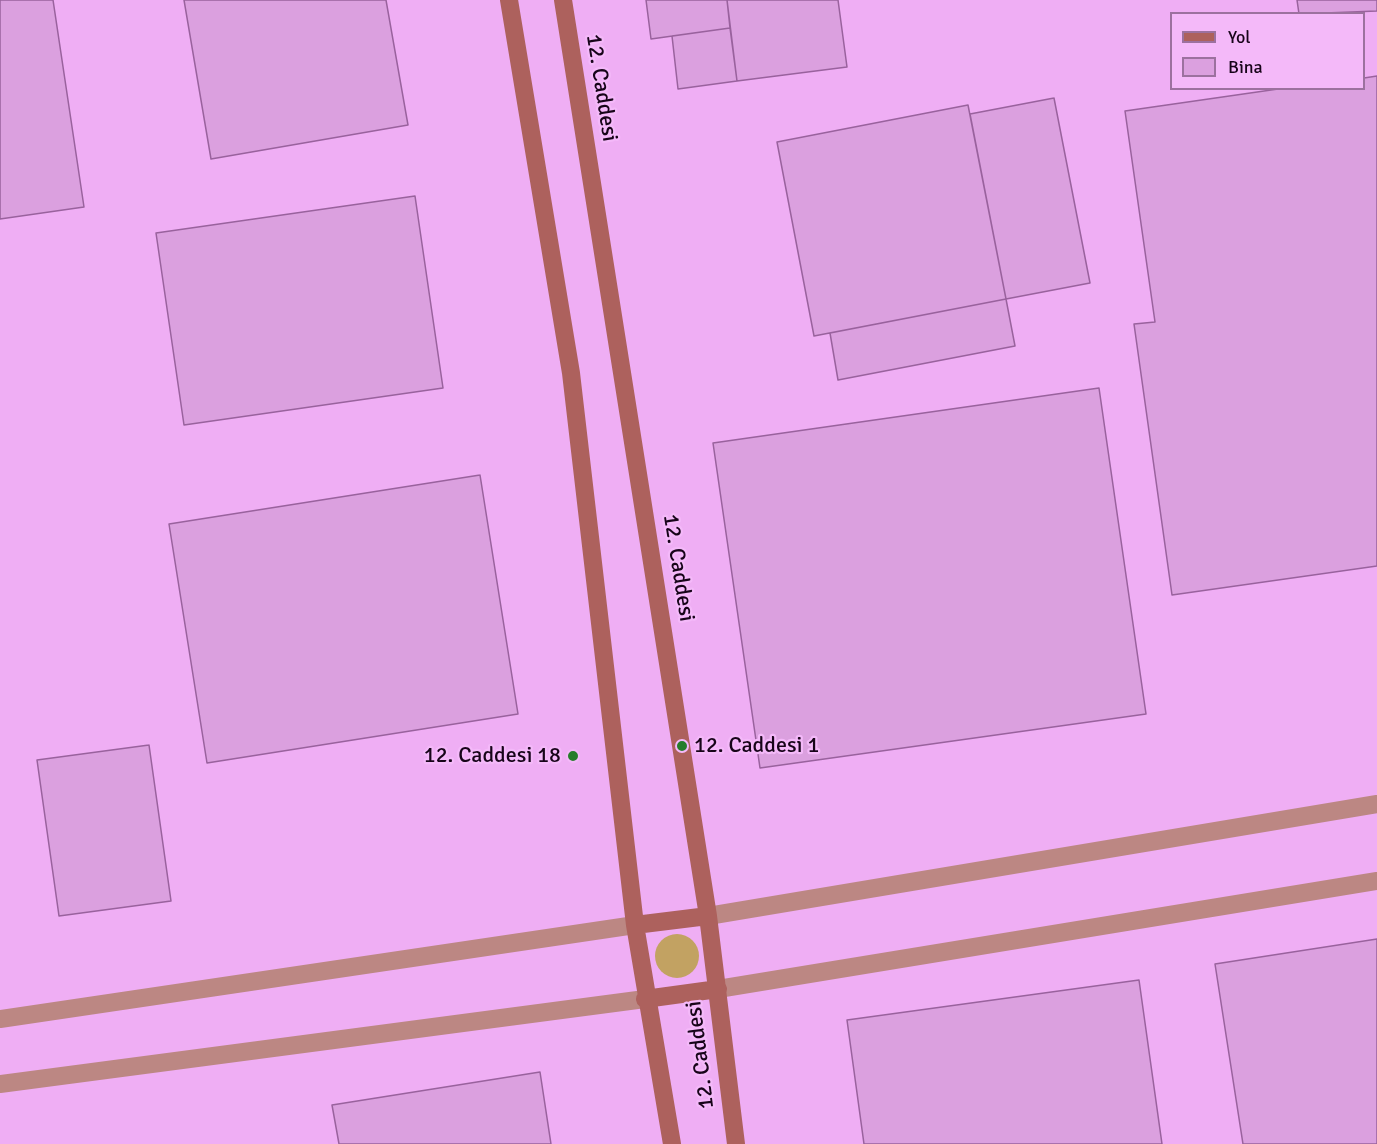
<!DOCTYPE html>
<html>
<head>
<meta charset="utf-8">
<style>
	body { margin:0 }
	#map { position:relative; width:1377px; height:1144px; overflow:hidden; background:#f4b9f9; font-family:Signika,sans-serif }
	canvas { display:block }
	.legend { position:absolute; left:1170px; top:12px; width:195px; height:78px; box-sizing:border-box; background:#f4b9f9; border:2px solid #9c719f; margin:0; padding:8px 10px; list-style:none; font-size:18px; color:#170419 }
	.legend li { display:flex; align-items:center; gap:12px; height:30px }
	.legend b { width:30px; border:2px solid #9c719f }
</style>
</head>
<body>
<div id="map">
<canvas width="1377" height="1144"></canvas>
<ul class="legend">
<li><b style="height:8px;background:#ad615d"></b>Yol</li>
<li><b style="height:16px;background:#dba0df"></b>Bina</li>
</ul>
</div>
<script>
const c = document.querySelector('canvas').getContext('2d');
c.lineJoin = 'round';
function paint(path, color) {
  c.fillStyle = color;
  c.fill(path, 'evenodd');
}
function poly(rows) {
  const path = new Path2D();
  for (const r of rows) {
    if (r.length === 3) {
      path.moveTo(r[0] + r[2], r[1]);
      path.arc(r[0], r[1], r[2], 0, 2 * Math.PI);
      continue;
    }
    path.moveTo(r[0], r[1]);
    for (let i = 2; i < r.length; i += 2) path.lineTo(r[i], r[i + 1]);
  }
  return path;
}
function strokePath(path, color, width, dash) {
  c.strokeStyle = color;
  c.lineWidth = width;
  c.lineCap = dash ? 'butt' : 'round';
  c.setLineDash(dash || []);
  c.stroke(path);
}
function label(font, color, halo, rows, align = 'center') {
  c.font = font + ' Signika,sans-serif';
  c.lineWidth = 4.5;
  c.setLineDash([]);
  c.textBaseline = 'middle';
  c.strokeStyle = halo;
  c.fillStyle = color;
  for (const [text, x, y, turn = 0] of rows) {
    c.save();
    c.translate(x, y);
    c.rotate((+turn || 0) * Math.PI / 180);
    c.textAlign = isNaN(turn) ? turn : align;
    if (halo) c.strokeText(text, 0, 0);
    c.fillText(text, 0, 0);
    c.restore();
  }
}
paint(poly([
	[0,0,1377,0,1377,1144,0,1144],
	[1172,14,1364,14,1364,88,1172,88]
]), '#efaef4');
paint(poly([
	[677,956,22]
]), '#c2a262');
const building = poly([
	[0,0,53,0,84,207,0,219,0,0],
	[184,0,386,0,408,125,211,159,184,0],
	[646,0,727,0,730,28,651,39,646,0],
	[727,0,838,0,847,67,737,81,727,0],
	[1297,0,1377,0,1377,11,1299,14,1297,0],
	[730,28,737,81,678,89,672,36,730,28],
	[1377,76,1377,566,1172,595,1134,324,1155,322,1125,111,1285,88,1364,88,1364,78,1377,76],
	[1054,98,1090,283,1006,299,970,114,1054,98],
	[968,105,1006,299,814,336,777,142,968,105],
	[415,196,443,388,184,425,156,233,415,196],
	[1006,299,1015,346,838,380,830,333,1006,299],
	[1099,388,1146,714,760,768,713,443,1099,388],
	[480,475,518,714,207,763,169,524,480,475],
	[149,745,171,901,59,916,37,760,149,745],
	[1377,939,1377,1144,1243,1144,1215,964,1377,939],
	[1139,980,1162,1144,864,1144,847,1020,1139,980],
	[540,1072,551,1144,339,1144,332,1105,540,1072]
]);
paint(building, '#dba0df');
strokePath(building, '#99629d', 1.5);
strokePath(poly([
	[708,916,1377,804],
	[718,989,1377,881],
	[0,1019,635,925],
	[0,1084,645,999]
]), '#bc8783', 18);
strokePath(poly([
	[509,0,571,373,635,925,672,1144],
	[563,0,708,916,736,1144],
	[635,925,708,916],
	[645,999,718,989]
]), '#ad615d', 18);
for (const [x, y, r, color] of [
	[682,746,6,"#267d2b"],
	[573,756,6,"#267d2b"]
]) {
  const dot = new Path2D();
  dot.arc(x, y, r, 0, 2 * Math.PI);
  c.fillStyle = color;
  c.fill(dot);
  strokePath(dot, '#f4b9f9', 2);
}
label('22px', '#170419', '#f4b9f9', [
	["12. Caddesi",601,88,81],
	["12. Caddesi",678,568,81],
	["12. Caddesi",701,1055,-97]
]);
label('22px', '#170419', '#f4b9f9', [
	["12. Caddesi 1",694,746],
	["12. Caddesi 18",561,756,"right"]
], 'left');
</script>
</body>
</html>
